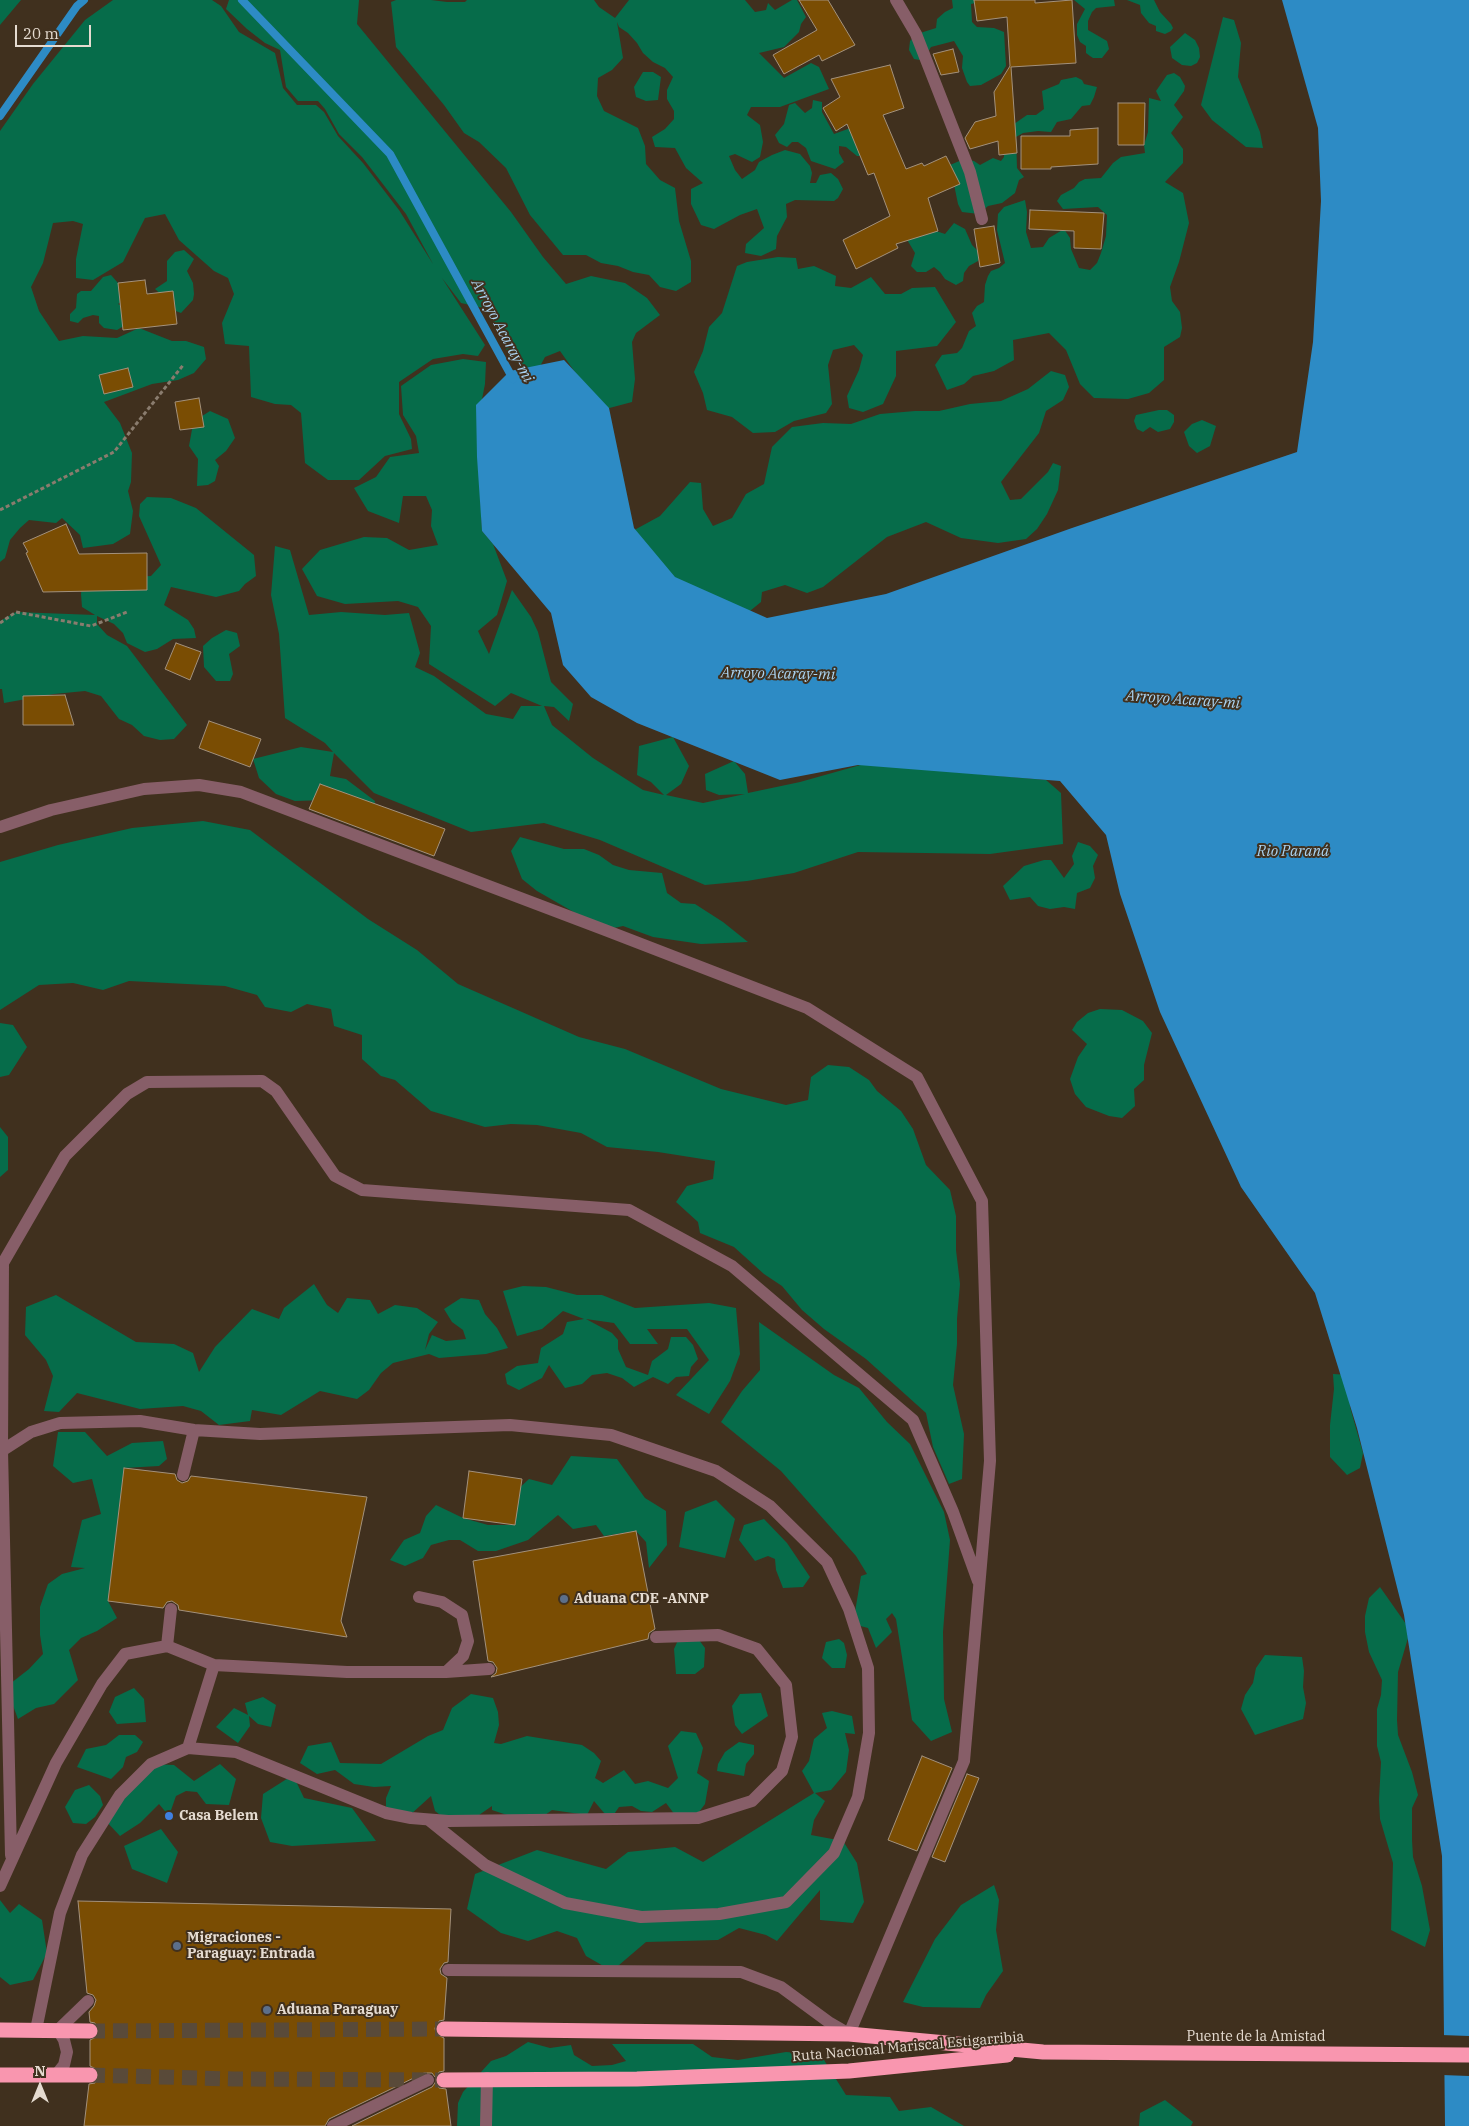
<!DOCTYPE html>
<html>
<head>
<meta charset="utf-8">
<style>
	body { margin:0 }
	#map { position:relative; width:1469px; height:2126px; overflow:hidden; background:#40301e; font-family:"IBM Plex Serif",serif }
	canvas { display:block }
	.north { position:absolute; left:15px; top:2061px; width:50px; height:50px; -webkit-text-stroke:4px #40301e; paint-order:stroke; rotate:0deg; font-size:14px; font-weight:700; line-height:20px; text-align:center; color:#e5dbd0 }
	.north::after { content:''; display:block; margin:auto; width:18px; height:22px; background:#e5dbd0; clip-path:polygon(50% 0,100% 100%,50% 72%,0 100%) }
	.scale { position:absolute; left:15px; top:25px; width:76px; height:22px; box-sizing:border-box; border:2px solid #e5dbd0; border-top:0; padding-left:6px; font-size:15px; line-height:18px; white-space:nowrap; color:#e5dbd0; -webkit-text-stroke:4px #40301e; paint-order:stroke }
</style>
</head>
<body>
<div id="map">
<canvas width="1469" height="2126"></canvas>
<div class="north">N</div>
<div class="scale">20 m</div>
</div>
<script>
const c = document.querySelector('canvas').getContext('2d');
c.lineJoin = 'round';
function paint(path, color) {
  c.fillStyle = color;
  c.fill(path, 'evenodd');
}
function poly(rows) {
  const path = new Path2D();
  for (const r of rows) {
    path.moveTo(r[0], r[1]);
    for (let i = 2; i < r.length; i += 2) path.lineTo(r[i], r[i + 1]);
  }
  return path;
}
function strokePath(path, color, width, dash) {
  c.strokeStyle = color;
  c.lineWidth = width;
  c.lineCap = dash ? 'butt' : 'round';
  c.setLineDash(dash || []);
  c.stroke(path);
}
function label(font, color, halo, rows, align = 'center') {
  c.font = font + ' "IBM Plex Serif",serif';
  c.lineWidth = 4;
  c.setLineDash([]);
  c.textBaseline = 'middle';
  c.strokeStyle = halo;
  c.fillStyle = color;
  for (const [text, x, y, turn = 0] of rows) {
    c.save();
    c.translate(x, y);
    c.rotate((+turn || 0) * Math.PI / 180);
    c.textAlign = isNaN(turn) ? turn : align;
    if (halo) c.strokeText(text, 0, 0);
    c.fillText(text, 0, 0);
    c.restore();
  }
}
paint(poly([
	[0,0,21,0,0,25],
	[113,0,212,0,221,6,239,32,275,53,283,88,297,105,316,105,324,112,338,136,363,163,399,210,433,264,406,214,362,157,339,134,325,109,318,101,298,101,286,87,280,50,265,43,247,29,226,9,229,0,359,0,357,24,511,212,543,257,566,284,591,276,625,283,647,298,660,315,636,333,632,342,635,379,632,402,602,410,560,351,545,357,537,372,513,361,501,340,488,309,461,303,442,278,485,345,478,356,463,354,433,359,399,382,399,414,411,439,412,449,385,456,359,480,328,480,305,463,301,413,291,405,275,404,251,397,249,346,225,344,222,323,234,294,228,278,214,271,179,240,165,214,145,218,123,262,93,280,76,278,76,259,83,224,73,221,53,223,43,263,31,287,39,311,59,341,83,336,117,338,139,328,172,341,186,341,204,347,206,359,194,373,178,380,152,384,104,402,120,423,132,453,131,482,128,491,133,511,130,534,113,544,83,548,80,535,62,518,56,523,29,520,20,528,10,540,5,558,0,562,0,131,33,84,85,20],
	[396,0,431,0,447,2,465,2,467,0,594,0,599,7,615,18,629,0,745,0,755,12,766,10,768,3,775,10,792,0,797,0,806,17,801,24,799,32,784,47,759,53,784,78,811,63,819,67,829,89,780,107,751,107,747,115,760,125,763,142,760,157,752,162,735,154,729,156,735,170,742,179,755,170,759,162,772,155,785,150,800,154,810,166,812,173,810,183,816,183,820,175,831,173,838,179,843,189,838,198,834,201,795,200,786,204,787,217,777,236,776,249,761,256,745,253,746,244,764,228,757,209,740,215,714,229,701,225,691,204,691,189,703,183,686,168,675,148,655,147,652,137,665,129,674,119,674,111,667,99,667,90,673,77,665,68,653,62,643,53,637,43,628,33,619,27,617,22,623,58,612,70,598,78,597,96,604,111,638,128,645,146,646,164,660,180,675,188,679,221,691,261,691,282,676,291,660,287,649,275,633,272,618,266,601,263,586,255,563,255,530,215,506,168,479,142,464,133,444,105,396,47,391,2],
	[952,0,989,0,971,4,972,22,977,27,994,28,1004,32,1006,66,1001,74,981,85,970,86,967,82,962,68,963,56,954,41,931,47,925,57,920,60,914,59,909,50,910,41,917,34,936,28,937,19,945,12,953,8],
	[1074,0,1114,0,1115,6,1096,8,1092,12,1088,21,1088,30,1107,41,1109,49,1102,58,1093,58,1090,56,1086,53,1086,46,1080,42,1077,35,1077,24,1085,9],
	[1127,0,1154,0,1160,12,1171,24,1173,28,1171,31,1165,34,1156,31,1156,26,1149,23,1141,13,1140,5],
	[1223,17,1234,20,1241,43,1238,77,1260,132,1263,148,1246,147,1212,120,1201,105],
	[1185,33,1195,40,1199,48,1200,57,1197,63,1191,66,1182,65,1172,58,1170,47],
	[643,72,653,72,661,77,658,100,646,101,636,97,634,87],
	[1174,73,1180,77,1185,86,1184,91,1174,105,1183,117,1171,133,1183,149,1183,163,1165,182,1183,193,1189,223,1179,262,1170,287,1172,301,1180,312,1182,328,1180,337,1164,347,1164,380,1149,393,1128,399,1094,398,1080,384,1066,350,1049,333,1013,340,1014,360,994,371,973,376,964,384,947,390,935,365,942,355,957,353,962,348,969,331,976,326,972,313,977,306,984,302,985,285,988,276,991,271,999,268,1005,263,997,230,998,214,1004,207,1025,200,1027,212,1026,232,1031,248,1043,247,1049,238,1064,229,1070,238,1071,249,1079,268,1090,270,1097,263,1101,253,1106,236,1107,215,1098,207,1063,209,1057,201,1061,195,1074,188,1079,182,1085,179,1101,178,1113,163,1121,157,1145,153,1144,145,1148,132,1149,98,1161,101,1156,91,1167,75],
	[1076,77,1082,80,1084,84,1097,87,1094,97,1090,105,1082,106,1071,119,1057,122,1051,132,1038,131,1023,133,1016,137,1017,168,1024,177,1019,180,1015,193,1002,203,988,206,979,214,962,212,958,204,950,165,964,159,974,161,980,165,993,158,1001,161,1004,157,1004,152,1014,124,1027,115,1036,115,1044,109,1042,91,1059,84,1061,80],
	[813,100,822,102,822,112,834,134,856,126,865,156,857,156,846,147,839,146,839,153,844,162,835,169,811,161,806,148,798,142,792,142,787,147,779,143,775,135,784,124,789,105,795,103,805,113,812,108],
	[954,223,965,229,972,245,979,252,978,261,969,266,964,273,963,281,956,285,945,279,940,272,934,267,926,272,917,272,911,266,915,253,906,238,927,228,945,234],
	[184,250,194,259,187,271,193,283,194,294,193,300,181,313,168,308,164,297,155,289,167,281,167,261,175,252],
	[778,257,796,258,798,269,814,266,836,276,835,286,851,288,871,277,885,294,901,294,912,288,935,287,956,322,937,346,896,351,896,376,883,404,863,412,849,408,847,396,859,370,863,355,854,345,833,350,828,365,832,404,826,413,794,421,775,432,753,433,732,417,707,410,703,393,694,372,703,351,709,327,722,313,737,266,747,262],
	[111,275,125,291,124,300,118,304,127,309,127,324,117,330,104,328,99,323,99,316,93,315,83,318,78,323,70,321,70,314,76,308,77,294,81,291,91,291,103,277],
	[463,359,486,362,485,384,477,424,482,531,493,544,507,581,497,615,478,631,489,654,512,590,531,617,538,632,551,682,573,704,569,721,554,707,544,706,552,725,593,758,643,790,664,795,651,782,637,775,639,746,673,737,689,766,681,784,666,795,703,803,745,794,719,795,706,790,705,774,734,761,745,774,748,793,800,782,864,764,1046,780,1061,793,1063,844,990,854,858,852,794,873,747,881,705,885,600,840,544,823,471,832,374,793,334,753,330,776,346,779,375,801,372,816,327,800,295,801,276,794,259,778,253,759,301,747,333,752,325,743,285,718,279,634,271,595,275,546,290,550,309,615,341,612,385,615,409,613,420,653,415,667,434,676,486,714,513,719,521,706,542,706,511,693,495,706,429,664,431,626,418,607,398,601,345,604,317,596,302,569,320,550,364,537,387,538,409,550,438,545,431,526,432,510,426,496,403,496,399,523,368,511,354,488,376,477,390,457,419,453,416,436,403,415,401,386,431,365],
	[1051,371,1065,375,1069,387,1063,400,1046,411,1039,433,1001,482,1010,500,1021,499,1048,472,1053,463,1061,466,1058,490,1047,514,1037,529,1026,539,998,543,961,538,926,522,887,537,823,587,807,593,785,585,762,592,761,602,745,615,617,562,627,534,660,516,690,482,701,483,703,509,713,526,732,518,746,494,764,484,772,447,792,427,823,423,851,424,880,414,915,411,939,411,970,404,1001,401,1028,389],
	[1159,410,1167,410,1174,415,1174,422,1170,429,1158,432,1150,427,1143,432,1137,429,1134,421,1136,415],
	[210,411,228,419,235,438,226,451,215,460,219,466,215,481,208,485,197,486,198,459,189,446,193,424,199,418],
	[1202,420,1216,426,1210,446,1197,453,1189,446,1184,432,1192,424],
	[147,497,171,498,196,508,254,555,256,576,245,584,239,591,216,597,171,587,164,605,188,620,194,629,196,638,173,639,157,649,145,652,127,643,123,633,114,624,97,616,97,624,107,635,127,646,187,725,174,739,160,740,144,736,132,725,119,719,101,696,85,691,54,694,4,703,2,689,0,689,0,621,16,612,95,615,82,607,81,594,83,580,151,576,161,565,139,516,140,504],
	[226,630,237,633,240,646,229,654,233,674,230,681,216,681,204,667,203,646,212,638],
	[203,821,250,830,368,919,417,950,458,984,579,1037,625,1049,721,1089,786,1105,808,1100,811,1077,828,1065,849,1067,869,1080,877,1091,901,1111,913,1129,926,1165,950,1190,956,1216,956,1250,960,1284,957,1319,957,1344,953,1385,964,1434,962,1479,949,1484,933,1447,926,1413,866,1359,824,1329,802,1310,782,1286,764,1274,734,1247,700,1233,698,1222,676,1202,687,1186,713,1179,715,1161,658,1152,607,1147,581,1133,537,1125,511,1124,485,1127,431,1111,395,1080,381,1076,362,1059,362,1035,334,1026,331,1009,307,1004,291,1012,265,1007,257,995,225,986,129,981,103,990,73,983,39,985,0,1010,0,862,58,845,132,828],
	[520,837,564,849,584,849,599,855,613,865,629,870,662,873,667,893,681,903,695,904,723,922,748,942,701,944,653,937,623,926,605,930,537,891,522,879,511,851],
	[1078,842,1090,846,1098,855,1093,866,1095,878,1090,888,1077,893,1075,909,1064,907,1050,909,1038,906,1030,897,1010,900,1003,886,1024,866,1044,860,1051,860,1064,878,1074,864,1072,856],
	[1100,1009,1122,1010,1143,1021,1152,1033,1144,1065,1144,1080,1134,1089,1135,1106,1122,1118,1109,1116,1086,1107,1075,1094,1070,1079,1078,1057,1087,1044,1072,1030,1077,1022,1088,1013],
	[0,1023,13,1025,27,1047,9,1075,0,1077],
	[0,1127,8,1137,8,1170,0,1177],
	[314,1284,327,1305,338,1313,347,1298,370,1300,378,1314,395,1305,417,1308,438,1322,429,1334,425,1350,432,1335,446,1341,466,1339,463,1330,452,1322,444,1309,461,1298,479,1300,485,1314,497,1328,508,1348,486,1354,439,1358,429,1354,393,1363,381,1373,369,1390,357,1399,320,1391,281,1415,252,1410,250,1421,219,1425,201,1411,183,1406,140,1409,77,1393,59,1412,44,1411,53,1376,46,1360,25,1335,26,1307,56,1295,136,1342,174,1344,193,1353,199,1372,215,1347,252,1309,279,1319,284,1308],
	[523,1286,546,1287,577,1295,602,1295,635,1308,709,1303,736,1308,740,1354,730,1381,709,1414,676,1395,709,1360,687,1329,647,1329,658,1344,630,1344,614,1323,586,1319,612,1333,618,1340,618,1349,626,1367,648,1375,652,1361,668,1349,671,1337,686,1337,693,1345,698,1359,691,1367,689,1376,676,1377,668,1384,653,1377,634,1387,622,1378,607,1373,592,1375,582,1384,565,1388,549,1365,542,1378,519,1390,507,1384,505,1374,517,1366,538,1363,541,1348,563,1334,567,1322,584,1319,563,1311,542,1329,517,1336,503,1291],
	[759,1322,834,1375,859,1388,887,1422,910,1444,944,1512,950,1540,943,1632,944,1699,952,1732,931,1741,912,1720,896,1619,892,1613,886,1619,892,1632,876,1648,868,1628,853,1624,861,1576,867,1574,856,1556,781,1471,721,1422,742,1391,760,1370],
	[1333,1374,1349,1375,1350,1407,1363,1453,1360,1468,1347,1475,1330,1457,1330,1425,1334,1389],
	[58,1432,85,1432,107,1456,132,1443,163,1441,167,1459,159,1466,124,1468,108,1601,117,1618,97,1631,81,1638,69,1650,78,1680,54,1704,36,1708,18,1719,6,1687,29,1669,43,1654,40,1635,40,1607,48,1584,62,1574,85,1568,71,1567,82,1520,101,1514,92,1479,73,1483,53,1466],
	[571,1456,617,1459,645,1498,666,1511,667,1545,649,1568,646,1542,636,1531,604,1536,596,1525,573,1529,558,1515,528,1540,496,1551,478,1551,460,1540,449,1540,431,1545,423,1558,405,1566,390,1560,404,1540,420,1533,426,1516,436,1505,463,1518,488,1525,515,1525,513,1494,529,1479,552,1485],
	[716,1500,735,1519,725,1558,679,1547,685,1512],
	[764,1519,787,1543,810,1577,803,1587,783,1588,776,1570,775,1559,768,1556,755,1561,739,1540,744,1525],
	[1380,1587,1406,1624,1408,1638,1398,1672,1397,1720,1398,1735,1412,1772,1418,1795,1412,1808,1412,1840,1413,1857,1422,1886,1430,1930,1425,1947,1391,1930,1393,1863,1380,1819,1379,1800,1381,1762,1377,1746,1377,1709,1381,1695,1382,1680,1369,1652,1365,1632,1365,1616,1369,1598],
	[680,1636,696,1636,705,1648,704,1667,695,1674,676,1674,674,1649],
	[839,1639,844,1643,847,1655,845,1668,832,1668,822,1658,826,1642],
	[1265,1655,1302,1657,1304,1671,1303,1687,1306,1703,1303,1719,1255,1735,1241,1709,1245,1695,1253,1683,1256,1668],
	[134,1688,144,1699,146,1722,117,1724,109,1712,115,1697],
	[761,1693,768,1716,742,1734,735,1725,732,1706,740,1694],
	[471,1694,493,1698,498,1712,499,1725,494,1743,501,1744,527,1736,582,1745,594,1753,601,1761,595,1778,603,1783,624,1770,635,1784,648,1781,668,1788,678,1778,668,1746,681,1731,696,1733,703,1748,697,1773,709,1781,705,1804,699,1812,678,1819,666,1803,652,1812,641,1811,632,1806,619,1807,610,1820,594,1801,587,1815,552,1810,545,1815,525,1821,492,1810,492,1806,479,1815,448,1821,435,1811,431,1796,410,1815,386,1813,386,1798,391,1786,374,1787,354,1784,335,1770,317,1774,300,1763,308,1746,331,1742,340,1763,381,1764,428,1736,443,1730,452,1708],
	[263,1697,276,1705,271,1727,258,1724,249,1716,250,1726,238,1743,216,1727,234,1708,248,1715,245,1703],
	[832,1711,852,1716,855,1734,845,1733,849,1750,846,1772,831,1790,815,1793,825,1801,814,1820,811,1835,843,1841,857,1863,864,1902,853,1923,820,1920,820,1890,777,1941,766,1935,739,1928,718,1940,646,1942,612,1971,586,1956,577,1938,557,1931,528,1941,501,1933,467,1909,475,1874,537,1850,606,1869,628,1852,675,1847,703,1862,814,1793,802,1771,809,1761,814,1739,827,1728,822,1713],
	[119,1735,135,1735,143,1742,137,1752,126,1757,123,1767,111,1779,77,1767,86,1749,106,1745],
	[739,1742,754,1745,754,1754,746,1764,744,1776,717,1771,718,1764,725,1752],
	[151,1764,174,1765,194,1781,220,1764,236,1779,229,1805,206,1804,197,1792,186,1791,176,1796,169,1816,159,1804,140,1823,120,1836,104,1819],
	[293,1775,304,1798,352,1808,376,1841,292,1846,270,1842,261,1818,263,1794],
	[89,1785,100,1796,103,1805,95,1817,86,1824,73,1823,65,1807,75,1790],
	[161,1829,178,1852,167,1883,132,1869,124,1846],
	[994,1885,999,1900,996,1930,1003,1971,986,1995,980,2008,923,2007,903,2002,935,1939,961,1905],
	[0,1900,10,1913,19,1904,42,1920,47,1953,33,1980,10,1985,0,1977],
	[528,2042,550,2048,571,2045,574,2055,592,2066,612,2065,626,2061,612,2044,693,2044,712,2057,738,2060,786,2052,810,2054,824,2060,846,2095,890,2097,899,2111,931,2107,964,2126,457,2126,458,2103,463,2092,491,2061,506,2056],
	[1165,2100,1193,2122,1191,2126,1139,2126,1140,2113]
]), '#066c4a');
paint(poly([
	[1282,0,1469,0,1469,2126,1445,2126,1442,1856,1404,1615,1357,1428,1315,1293,1241,1187,1160,1012,1120,894,1106,835,1060,781,858,765,780,780,637,723,591,697,563,665,551,613,482,531,477,457,476,405,510,371,564,360,609,408,634,528,675,577,767,618,886,594,1072,528,1297,452,1313,342,1321,201,1318,128]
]), '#2d8bc5');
paint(poly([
	[1441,2035,1469,2036,1469,2076,1442,2075]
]), '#40301e');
strokePath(poly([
	[242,0,390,154,513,379],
	[0,116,77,6,84,0]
]), '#2d8bc5', 8);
const building = poly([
	[799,0,828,0,855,45,822,61,819,55,784,74,773,55,817,30,799,0],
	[974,0,1035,0,1035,3,1072,0,1076,63,1011,67,1017,153,999,155,998,141,970,149,965,138,975,122,996,116,994,92,1010,66,1007,17,977,21,974,0],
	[953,49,959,72,941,75,933,54,953,49],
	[890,65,904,108,883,115,906,169,922,163,924,166,946,156,960,184,928,198,938,231,896,244,898,248,856,269,843,240,890,216,874,173,868,175,847,124,836,131,823,108,840,97,831,79,890,65],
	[1118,103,1145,103,1144,145,1118,145,1118,103],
	[1098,128,1098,164,1051,167,1051,169,1021,169,1021,136,1070,136,1070,130,1098,128],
	[1030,210,1104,213,1101,249,1074,248,1074,231,1029,229,1030,210],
	[994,226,1000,263,980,267,974,229,994,226],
	[145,280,147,294,173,291,177,324,123,330,118,283,145,280],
	[128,368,133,387,104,394,99,375,128,368],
	[199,398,204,427,180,430,175,402,199,398],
	[66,524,79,554,147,553,147,590,43,592,26,553,28,552,23,543,66,524],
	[176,643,201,652,190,680,165,669,176,643],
	[65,695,74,725,23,725,23,696,65,695],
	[209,721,261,739,250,767,199,748,209,721],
	[320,784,445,829,434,856,309,809,320,784],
	[124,1468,175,1474,177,1480,182,1483,188,1481,191,1476,367,1497,341,1621,347,1637,179,1610,178,1605,172,1601,167,1602,163,1608,108,1601,124,1468],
	[469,1471,522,1479,515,1525,463,1518,469,1471],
	[636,1531,655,1629,649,1633,648,1639,491,1677,496,1673,497,1668,493,1662,488,1661,473,1561,636,1531],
	[922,1756,952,1768,917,1851,888,1840,922,1756],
	[967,1774,979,1778,945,1862,932,1857,967,1774],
	[78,1901,451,1909,448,1962,444,1963,440,1969,441,1974,447,1978,444,2020,439,2021,435,2028,436,2034,444,2038,444,2071,439,2072,435,2077,432,2073,424,2073,329,2119,325,2126,84,2126,89,2084,95,2083,99,2075,98,2070,90,2066,90,2040,98,2036,99,2031,95,2023,90,2022,89,2012,94,2006,96,2000,93,1995,87,1993,78,1901],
	[435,2083,439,2088,446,2089,451,2126,352,2126,432,2087,435,2083]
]);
paint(building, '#7a4d03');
strokePath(building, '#a3917c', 1);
strokePath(poly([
	[90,2031,444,2029],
	[90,2075,233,2079,444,2080]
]), '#594a39', 15, [15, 8]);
strokePath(poly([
	[0,510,114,452,184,364],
	[0,623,16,612,91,626,127,612]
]), '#8a7c6e', 3, [4, 2.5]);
strokePath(poly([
	[0,827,51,810,144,789,199,785,241,792,605,930,807,1008,917,1077,982,1201,990,1461,964,1761,849,2034,830,2023,781,1987,741,1972,448,1970],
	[0,1263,3,1263,65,1156,127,1094,147,1082,262,1081,276,1091,335,1176,362,1190,629,1210,732,1266,913,1420,953,1512,978,1581],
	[3,1263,2,1450,11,1855],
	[0,1452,31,1432,60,1423,140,1421,194,1430,260,1434,510,1425,611,1435,716,1471,770,1506,827,1562,849,1609,868,1668,869,1733,858,1797,834,1853,786,1902,719,1914,641,1917,565,1903,485,1865,429,1820],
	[183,1475,194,1430],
	[419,1597,442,1602,462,1615,468,1641,463,1656,446,1672],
	[167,1646,171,1609],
	[188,1748,214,1665],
	[0,1886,56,1763,102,1684,125,1654,167,1646,214,1665,347,1672,446,1672,489,1669],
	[36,2030,60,1913,82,1855,120,1795,151,1764,188,1748,236,1752,386,1813,411,1818,448,1821,698,1818,752,1801,782,1771,792,1737,786,1685,757,1649,718,1635,656,1637],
	[56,2075,64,2065,67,2052,64,2040,58,2030,88,2001],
	[333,2126,428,2080],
	[486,2126,487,2078]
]), '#875e68', 12);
strokePath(poly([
	[896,0,916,34,970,172,982,219]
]), '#875e68', 12);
strokePath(poly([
	[444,2029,849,2034,1043,2052,1469,2055],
	[0,2030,90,2031],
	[0,2075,90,2075],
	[444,2080,637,2079,849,2071,1007,2055]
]), '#f996af', 15);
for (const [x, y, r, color] of [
	[564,1599,5,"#5c6f8a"],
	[169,1816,5,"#3f7fe0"],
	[177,1946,5,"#5c6f8a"],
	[267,2010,5,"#5c6f8a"]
]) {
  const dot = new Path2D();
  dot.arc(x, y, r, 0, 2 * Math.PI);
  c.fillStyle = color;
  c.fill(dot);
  strokePath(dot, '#40301e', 2);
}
label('bold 14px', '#e5dbd0', '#40301e', [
	["Aduana CDE -ANNP",574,1599],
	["Casa Belem",179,1816],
	["Migraciones -",187,1938],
	["Paraguay: Entrada",187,1954],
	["Aduana Paraguay",277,2010]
], 'left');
label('14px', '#e5dbd0', '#40301e', [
	["Puente de la Amistad",1256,2037],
	["Ruta Nacional Mariscal Estigarribia",908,2047,-5]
]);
label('italic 15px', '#aad3f1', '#40301e', [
	["Arroyo Acaray-mi",502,331,62],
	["Arroyo Acaray-mi",778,674,1],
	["Arroyo Acaray-mi",1183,700,4],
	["Rio Paraná",1293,852]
]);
</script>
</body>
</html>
